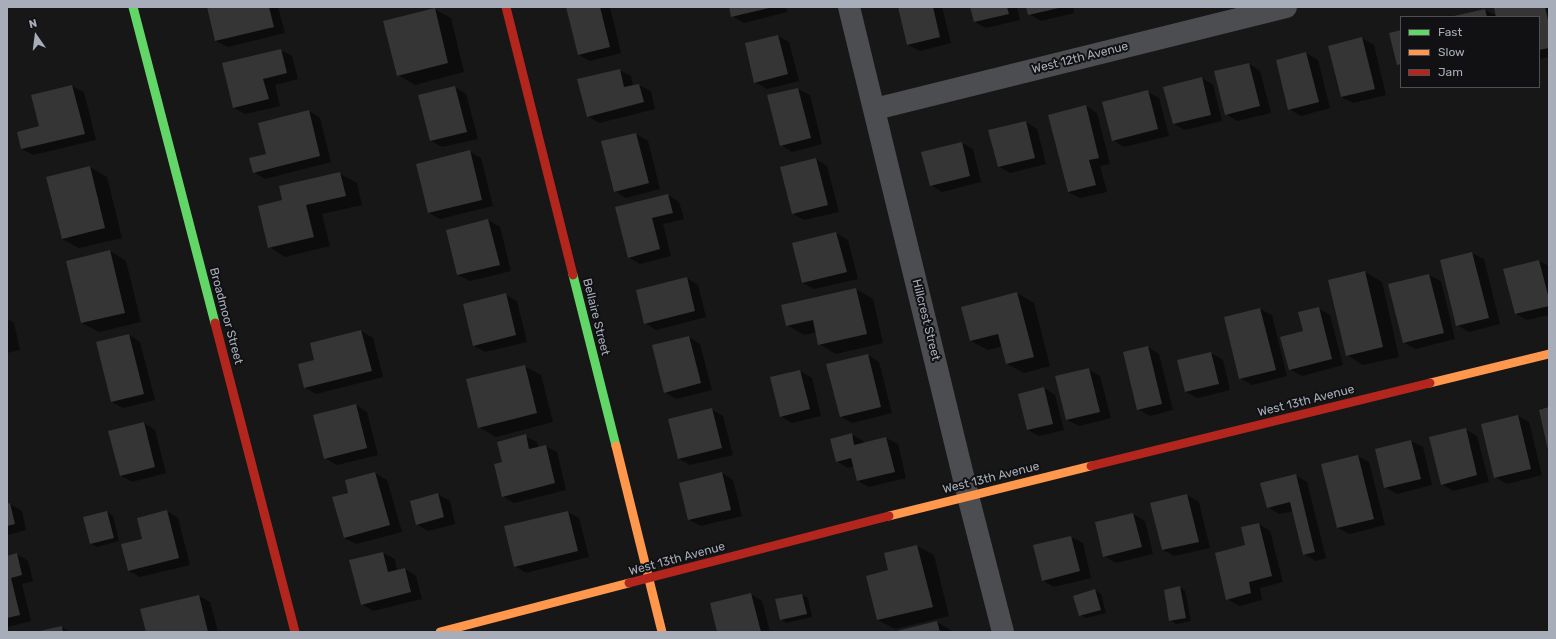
<!DOCTYPE html>
<html>
<head>
<meta charset="utf-8">
<style>
	body { margin:0 }
	#map { position:relative; width:1556px; height:639px; overflow:hidden; background:#171717; font-family:Rubik,sans-serif }
	canvas { display:block }
	.frame { position:absolute; inset:0; border:8px solid #a7adb9; pointer-events:none }
	.legend { position:absolute; left:1400px; top:16px; width:140px; height:72px; box-sizing:border-box; background:#111113; border:1px solid #4d4f55; margin:0; padding:5px 7px; list-style:none; font-size:12px; color:#a7adb9 }
	.legend li { display:flex; align-items:center; gap:8px; height:20px }
	.legend b { width:20px; border:1px solid #4d4f55 }
	.north { position:absolute; left:16px; top:16px; width:40px; height:40px; -webkit-text-stroke:3px #111113; paint-order:stroke; rotate:346deg; font-size:11px; font-weight:700; line-height:16px; text-align:center; color:#a7adb9 }
	.north::after { content:''; display:block; margin:auto; width:14px; height:18px; background:#a7adb9; clip-path:polygon(50% 0,100% 100%,50% 72%,0 100%) }
</style>
</head>
<body>
<div id="map">
<canvas width="1556" height="639"></canvas>
<div class="frame"></div>
<ul class="legend">
<li><b style="height:5px;background:#63d668"></b>Fast</li>
<li><b style="height:5px;background:#ff974d"></b>Slow</li>
<li><b style="height:5px;background:#b3261e"></b>Jam</li>
</ul>
<div class="north">N</div>
</div>
<script>
const c = document.querySelector('canvas').getContext('2d');
c.lineJoin = 'round';
function paint(path, color) {
  c.fillStyle = color;
  c.fill(path, 'evenodd');
}
function poly(rows) {
  const path = new Path2D();
  for (const r of rows) {
    path.moveTo(r[0], r[1]);
    for (let i = 2; i < r.length; i += 2) path.lineTo(r[i], r[i + 1]);
  }
  return path;
}
function strokePath(path, color, width, dash) {
  c.strokeStyle = color;
  c.lineWidth = width;
  c.lineCap = dash ? 'butt' : 'round';
  c.setLineDash(dash || []);
  c.stroke(path);
}
function label(font, color, halo, rows, align = 'center') {
  c.font = font + ' Rubik,sans-serif';
  c.lineWidth = 4;
  c.setLineDash([]);
  c.textBaseline = 'middle';
  c.strokeStyle = halo;
  c.fillStyle = color;
  for (const [text, x, y, turn = 0] of rows) {
    c.save();
    c.translate(x, y);
    c.rotate((+turn || 0) * Math.PI / 180);
    c.textAlign = isNaN(turn) ? turn : align;
    if (halo) c.strokeText(text, 0, 0);
    c.fillText(text, 0, 0);
    c.restore();
  }
}
paint(poly([
	[208,7,278,7,285,33,228,47,216,41],
	[567,7,610,7,621,53,590,61,579,55],
	[730,7,786,7,787,12,744,23,732,16],
	[899,7,942,7,951,43,920,51,908,45],
	[971,7,1017,7,1020,20,986,28,975,22],
	[1027,7,1073,7,1074,13,1041,21,1029,14],
	[1503,7,1549,7,1549,57,1539,59,1539,17,1456,17,1485,10,1497,16],
	[434,9,451,18,464,72,415,85,398,75],
	[778,36,789,42,799,81,767,89,755,82],
	[1362,38,1374,45,1386,95,1353,103,1341,97,1329,46],
	[281,50,292,56,298,79,275,85,280,106,245,114,234,108],
	[1306,53,1318,60,1330,108,1301,116,1289,109],
	[1249,64,1260,71,1271,113,1237,121,1226,114],
	[619,70,631,76,633,86,639,85,651,91,655,109,599,123,588,116],
	[1202,78,1213,85,1222,121,1185,130,1174,124],
	[72,86,84,92,96,140,33,155,22,149,40,127,32,96],
	[455,87,466,94,478,139,442,147,431,141],
	[798,89,810,95,822,144,792,152,781,145,768,96],
	[1148,92,1159,98,1169,136,1124,147,1113,140],
	[1086,106,1097,113,1110,164,1100,166,1107,192,1080,198,1068,192],
	[309,111,320,118,331,162,265,179,254,172,268,155],
	[1026,122,1037,129,1046,164,1010,173,998,166],
	[636,134,648,141,660,189,626,198,615,191],
	[962,143,973,149,981,182,942,192,931,185],
	[470,152,481,158,493,206,440,219,429,213],
	[816,159,827,166,839,212,804,220,793,214],
	[90,167,107,177,122,238,79,248,62,239],
	[340,174,357,183,362,205,322,214,330,246,285,257,269,247,283,201],
	[668,195,679,202,684,219,663,224,671,256,640,264,628,257,616,208],
	[488,220,500,227,511,271,470,281,458,275],
	[836,233,848,240,858,279,814,289,803,283,793,244],
	[110,251,126,261,141,322,99,332,82,323],
	[1472,253,1484,259,1500,324,1469,332,1457,325],
	[1539,261,1549,266,1549,315,1527,320,1516,314],
	[1365,272,1382,282,1399,357,1363,365,1347,355],
	[1429,275,1441,281,1455,339,1415,349,1403,342],
	[687,278,698,285,706,317,656,330,645,323],
	[856,289,873,299,883,343,836,354,819,344,817,332,804,335,787,325,783,306],
	[1017,293,1034,303,1050,366,1024,373,1007,364,1003,346,988,350,971,341],
	[506,295,517,301,527,342,485,352,474,346],
	[1318,308,1330,315,1343,365,1302,376,1290,369],
	[1260,309,1272,315,1287,376,1252,385,1240,378,1225,317],
	[7,319,14,323,20,350,7,353],
	[361,331,373,338,383,377,316,394,304,387,315,360],
	[129,335,140,342,155,400,123,408,112,402],
	[689,337,700,344,712,390,676,399,665,392],
	[1148,347,1159,354,1173,410,1150,416,1138,409],
	[1211,353,1223,360,1230,390,1198,398,1186,392,1178,361],
	[868,355,879,362,892,413,852,423,841,417],
	[524,366,541,375,553,422,496,437,479,427],
	[1088,369,1100,376,1111,418,1079,426,1067,420,1057,377],
	[800,371,812,378,821,416,792,423,780,416],
	[1044,388,1055,395,1064,430,1039,436,1028,430],
	[356,405,367,412,378,455,337,465,325,458],
	[711,409,723,416,733,455,690,465,679,459],
	[1518,416,1529,422,1542,475,1507,484,1495,477],
	[144,423,155,430,166,473,132,482,120,475],
	[1465,429,1477,436,1489,482,1453,491,1442,484],
	[851,434,863,441,864,443,886,438,898,444,906,478,869,487,858,481,854,466,848,468,836,461],
	[525,436,537,442,538,447,545,446,557,452,566,490,514,503,503,496,503,463],
	[1411,441,1423,447,1432,485,1397,494,1385,487],
	[1358,456,1369,462,1385,525,1350,534,1338,528],
	[375,473,387,480,402,532,356,544,344,538,349,493],
	[722,473,733,480,742,516,701,526,689,520],
	[1295,475,1307,482,1326,558,1316,561,1304,554,1293,511,1279,514,1268,507],
	[438,494,450,501,455,524,428,531,416,524],
	[1187,495,1199,502,1210,548,1174,556,1163,550],
	[10,504,22,511,26,530,7,535,7,505],
	[167,511,178,518,190,565,140,577,129,571,143,539],
	[107,512,113,516,119,541,97,547,91,544],
	[568,512,579,518,589,557,526,573,515,566],
	[1133,514,1145,521,1153,554,1116,563,1104,556],
	[1259,524,1270,531,1283,582,1260,588,1262,600,1239,606,1227,599,1247,546],
	[1071,537,1083,543,1091,578,1054,587,1042,580,1034,546],
	[917,546,934,555,949,616,895,629,878,620,890,571],
	[383,553,395,559,397,571,405,569,416,576,422,599,373,611,362,604],
	[17,554,28,561,33,581,22,584,31,621,7,627,7,557],
	[1180,587,1185,591,1191,621,1176,624,1170,620],
	[1095,590,1101,594,1106,613,1086,618,1080,615],
	[751,594,762,601,770,632,718,632],
	[802,595,808,598,812,617,786,623,781,619],
	[199,596,210,602,218,632,147,632],
	[937,622,954,632,899,632],
	[62,627,70,632,41,632]
]), '#0007');
paint(poly([
	[207,7,269,7,274,27,215,41],
	[566,7,600,7,610,47,578,55],
	[729,7,769,7,769,8,731,17],
	[898,7,933,7,940,37,907,45],
	[970,7,1007,7,1009,14,974,22],
	[1026,7,1059,7,1059,8,1028,15],
	[1499,7,1545,7,1549,24,1549,48,1539,50,1539,17,1496,17,1494,8],
	[435,8,448,63,397,76,383,21],
	[1485,9,1487,17,1454,17,1454,16],
	[1401,30,1401,64,1397,65,1389,33],
	[778,35,788,74,754,83,745,43],
	[1362,37,1375,89,1341,97,1328,46],
	[281,49,287,73,263,79,269,99,233,108,222,63],
	[1306,52,1319,102,1288,110,1276,60],
	[1249,63,1260,106,1225,115,1214,71],
	[620,69,624,87,639,84,644,102,587,117,577,79],
	[1202,77,1211,115,1173,124,1163,87],
	[72,85,85,134,21,149,17,132,39,126,31,95],
	[455,86,467,132,430,141,418,95],
	[798,88,811,138,780,146,767,95],
	[1148,90,1158,129,1112,141,1102,102],
	[1086,105,1099,158,1089,160,1096,185,1068,192,1048,115],
	[309,110,320,156,253,173,249,158,266,154,258,123],
	[1026,121,1035,158,998,167,988,130],
	[636,133,649,183,614,192,601,141],
	[962,142,970,176,930,186,921,152],
	[470,150,482,200,428,213,416,164],
	[816,158,828,205,792,214,780,167],
	[90,166,105,228,62,239,46,177],
	[340,172,346,196,306,205,314,237,268,248,258,206,282,200,279,186],
	[668,194,673,213,652,218,660,249,628,258,615,207],
	[488,219,500,265,457,275,446,230],
	[836,232,847,272,802,283,792,243],
	[110,250,125,313,81,323,66,261],
	[1472,252,1489,318,1456,326,1440,260],
	[1539,260,1549,299,1549,306,1515,314,1503,269],
	[1365,271,1383,347,1346,356,1328,280],
	[1429,274,1444,333,1403,343,1388,284],
	[687,277,695,311,644,324,636,290],
	[856,288,867,334,818,345,813,320,786,326,781,305],
	[1017,292,1034,357,1006,364,998,334,970,341,961,307],
	[506,293,516,335,473,346,463,304],
	[1319,307,1332,359,1289,370,1280,337,1303,331,1298,312],
	[1260,308,1276,370,1239,379,1224,317],
	[361,330,372,371,304,388,298,364,314,360,310,343],
	[129,334,144,394,111,402,96,342],
	[689,336,701,383,664,393,652,345],
	[1148,346,1162,404,1137,410,1123,352],
	[1211,352,1219,384,1185,392,1177,360],
	[868,354,881,407,840,417,826,364],
	[525,365,537,413,478,428,466,379],
	[1089,368,1100,412,1066,420,1055,376],
	[800,370,810,409,780,417,770,377],
	[1044,387,1053,424,1027,430,1018,394],
	[356,404,367,448,324,459,313,415],
	[1549,407,1549,449,1548,450,1539,410],
	[712,408,722,448,678,459,668,419],
	[1518,415,1531,469,1494,478,1481,424],
	[144,422,155,467,120,476,108,431],
	[1466,428,1477,475,1441,485,1429,437],
	[852,433,854,445,886,437,895,472,857,481,851,458,836,462,830,439],
	[526,434,529,449,546,445,555,483,502,497,494,464,502,462,497,442],
	[1411,440,1421,479,1384,488,1375,449],
	[1358,455,1374,519,1337,528,1321,464],
	[375,472,390,525,344,538,332,497,348,493,345,480],
	[722,472,731,510,688,520,679,483],
	[1296,474,1315,552,1303,555,1290,502,1267,508,1260,483],
	[438,493,444,517,416,525,410,501],
	[1187,494,1199,542,1162,550,1150,503],
	[10,503,15,524,7,526,7,504],
	[167,510,179,558,128,571,121,544,142,539,137,518],
	[107,511,114,538,90,544,83,517],
	[568,511,578,551,514,567,504,526],
	[1133,513,1142,547,1103,557,1095,522],
	[1259,523,1272,576,1249,582,1251,593,1226,600,1215,553,1245,545,1241,527],
	[1071,536,1080,571,1042,581,1033,545],
	[917,545,933,607,877,620,866,576,888,570,884,553],
	[383,552,388,572,405,568,411,592,361,605,349,560],
	[17,553,22,575,11,578,20,615,7,618,7,556],
	[1180,586,1186,618,1169,621,1164,590],
	[1095,589,1101,610,1079,616,1073,596],
	[751,593,761,632,717,632,710,603],
	[802,594,807,614,780,620,775,599],
	[199,595,208,632,146,632,140,609],
	[937,621,940,632,897,632,897,631],
	[62,626,63,632,39,632,39,631]
]), '#353536');
strokePath(poly([
	[849,7,968,496,1003,632],
	[875,109,1286,7]
]), '#4b4d50', 22);
strokePath(poly([
	[133,7,215,323],
	[573,275,616,446]
]), '#63d668', 9);
strokePath(poly([
	[1430,383,1549,354],
	[616,446,662,632],
	[889,516,1091,466],
	[440,632,629,583]
]), '#ff974d', 9);
strokePath(poly([
	[506,7,573,275],
	[215,323,295,632],
	[1091,466,1430,383],
	[629,583,889,516]
]), '#b3261e', 9);
label('12px', '#a7adb9', '#111113', [
	["West 12th Avenue",1080,58,-14],
	["Broadmoor Street",226,316,75],
	["Bellaire Street",596,317,76],
	["Hillcrest Street",926,320,76],
	["West 13th Avenue",1306,401,-14],
	["West 13th Avenue",991,478,-14],
	["West 13th Avenue",677,559,-15]
]);
</script>
</body>
</html>
